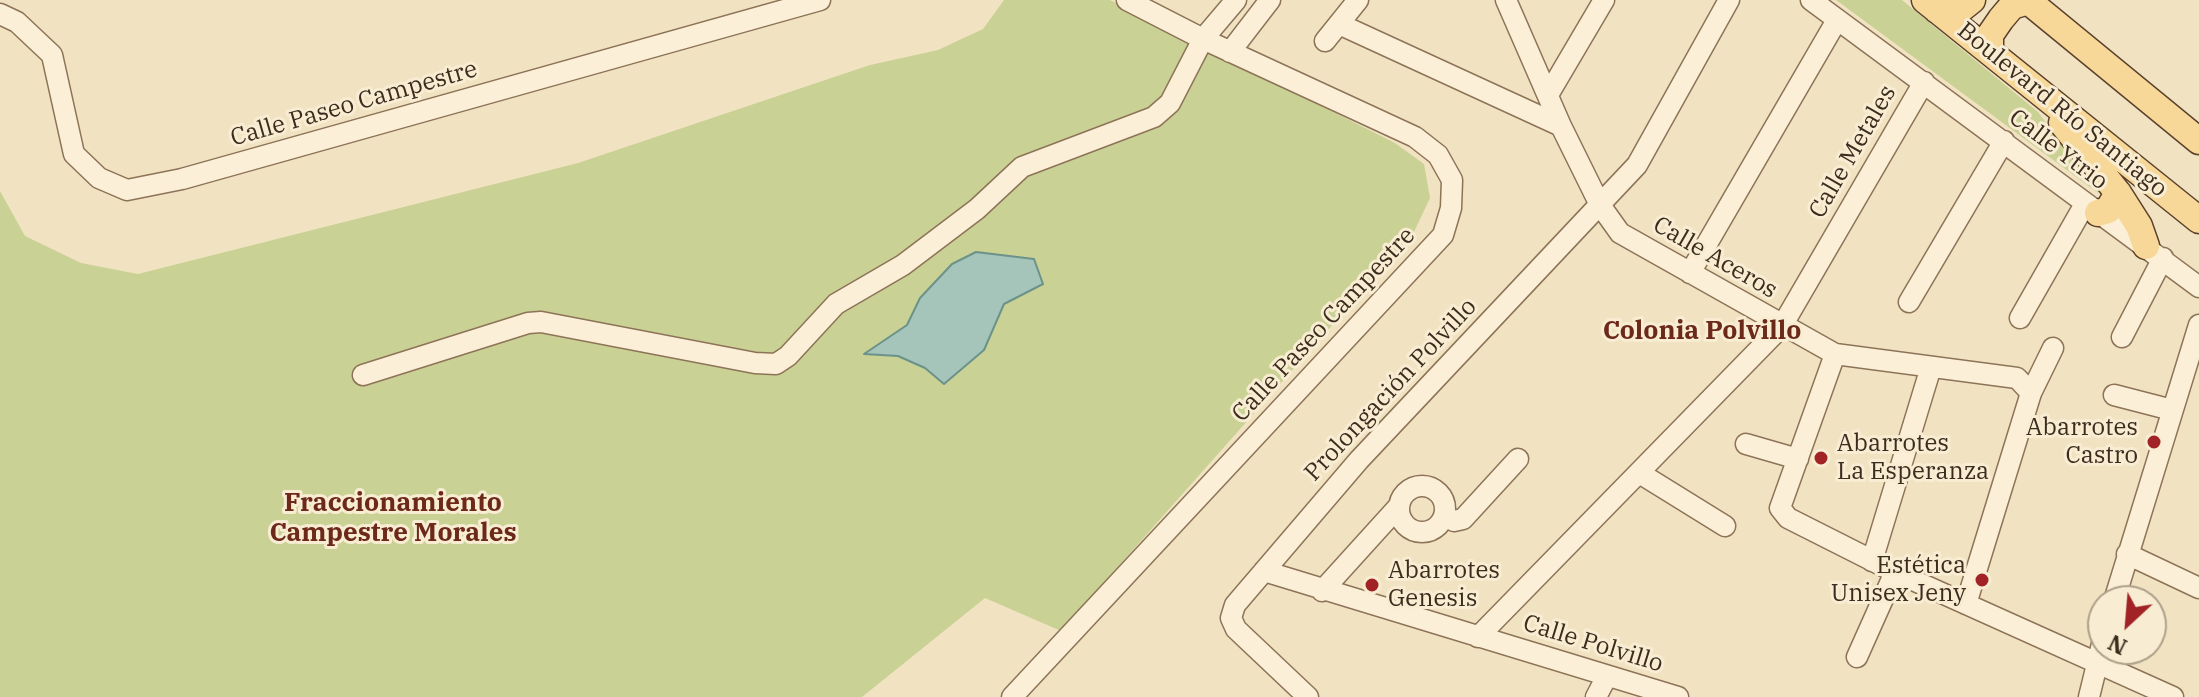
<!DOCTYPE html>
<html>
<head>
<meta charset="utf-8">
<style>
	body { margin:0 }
	#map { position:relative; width:2199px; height:697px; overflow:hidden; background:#f1e3c2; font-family:"IBM Plex Serif",serif }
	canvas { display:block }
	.north { position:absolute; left:2087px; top:585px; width:80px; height:80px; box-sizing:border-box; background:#f8edd3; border:2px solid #ada08a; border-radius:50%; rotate:206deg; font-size:22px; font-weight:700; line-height:32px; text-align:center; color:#3c2c1d }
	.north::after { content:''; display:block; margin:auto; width:28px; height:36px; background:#a12325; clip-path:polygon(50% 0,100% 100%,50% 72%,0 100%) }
</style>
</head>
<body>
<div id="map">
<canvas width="2199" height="697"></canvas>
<div class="north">N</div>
</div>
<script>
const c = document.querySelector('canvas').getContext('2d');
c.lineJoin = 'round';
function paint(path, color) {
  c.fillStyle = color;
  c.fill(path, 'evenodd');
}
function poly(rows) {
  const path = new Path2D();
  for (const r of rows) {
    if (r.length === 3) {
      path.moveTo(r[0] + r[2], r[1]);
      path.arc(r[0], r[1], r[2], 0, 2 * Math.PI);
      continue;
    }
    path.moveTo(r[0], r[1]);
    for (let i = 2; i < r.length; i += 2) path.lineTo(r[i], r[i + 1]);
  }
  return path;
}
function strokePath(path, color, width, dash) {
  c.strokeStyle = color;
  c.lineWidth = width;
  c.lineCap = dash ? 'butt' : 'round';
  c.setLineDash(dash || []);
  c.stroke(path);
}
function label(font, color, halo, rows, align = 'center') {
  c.font = font + ' "IBM Plex Serif",serif';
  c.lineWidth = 6;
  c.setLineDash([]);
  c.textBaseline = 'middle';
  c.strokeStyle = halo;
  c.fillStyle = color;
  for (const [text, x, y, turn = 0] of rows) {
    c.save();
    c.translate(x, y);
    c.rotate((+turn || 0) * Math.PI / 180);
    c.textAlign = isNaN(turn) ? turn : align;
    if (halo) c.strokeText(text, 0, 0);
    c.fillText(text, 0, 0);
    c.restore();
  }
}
paint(poly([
	[1004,0,1110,0,1395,143,1424,164,1430,198,1413,234,1061,631,985,598,862,697,0,697,0,191,25,236,81,263,138,274,578,163,870,65,938,50,983,29],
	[1836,0,1902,0,2038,112,2098,193]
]), '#cad195');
const water = poly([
	[976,252,1034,259,1043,284,1004,304,984,350,944,384,925,368,898,356,864,354,907,325,920,298,952,264,976,252]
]);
paint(water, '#a5c4ba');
strokePath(water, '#6b9389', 2);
const minor = poly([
	[1506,0,1561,126,1600,205,1620,233,1835,354,2017,378,2031,393],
	[1811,0,2199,287],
	[0,14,17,22,52,55,74,154,99,178,127,190,182,179,820,0],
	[1339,24,1561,126],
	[1325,41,1358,0],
	[1230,52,1270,0],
	[1548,95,1604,0],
	[1690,273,1837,20],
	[1909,302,2004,141],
	[2020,318,2085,204],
	[2122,337,2163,258],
	[1835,354,1780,508,1788,518,1895,572,2173,697],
	[363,375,528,323,541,322,755,363,776,364,788,356,836,304,903,265,977,209,1022,167,1154,117,1170,103,1203,39,1236,0],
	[2114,395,2172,410],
	[1746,444,1798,459],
	[1641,474,1725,526],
	[1422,509,23],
	[1445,516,1454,521,1463,519,1518,459],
	[2127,554,2199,588],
	[1872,561,1931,367],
	[1264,571,1678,697],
	[1322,591,1399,506],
	[2114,601,2199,325],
	[1966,604,2031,393,2053,348],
	[1478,637,1782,326,1924,82],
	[1857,657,1895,572],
	[1012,697,1443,235,1451,208,1452,180,1438,155,1415,137,1203,39,1127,0],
	[1308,697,1236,629,1231,618,1235,605,1359,460,1637,165,1729,0],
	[1596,697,1607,676],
	[2089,697,2103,640]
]);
const major = poly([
	[1925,0,2199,220],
	[2027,0,2199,141],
	[1937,10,1962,8,1972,0],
	[1990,51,1990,35,2001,19,2012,6,2028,1],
	[2062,123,2118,193,2139,226,2146,246],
	[2098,213,2108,210,2118,193]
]);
strokePath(minor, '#8d7358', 23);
strokePath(major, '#5b412c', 29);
strokePath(minor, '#fbf0d7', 20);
strokePath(major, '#f7d898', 26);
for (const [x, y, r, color] of [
	[2154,442,8,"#a12325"],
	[1821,458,8,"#a12325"],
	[1982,580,8,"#a12325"],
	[1372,585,8,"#a12325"]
]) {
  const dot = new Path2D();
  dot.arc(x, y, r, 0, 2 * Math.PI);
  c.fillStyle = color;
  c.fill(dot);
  strokePath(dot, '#f8edd3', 3);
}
label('24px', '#3c2c1d', '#f8edd3', [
	["Calle Paseo Campestre",354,104,-16],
	["Boulevard Río Santiago",2062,110,39],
	["Calle Ytrio",2058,150,37],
	["Calle Metales",1853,152,-60],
	["Calle Aceros",1715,258,30],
	["Calle Paseo Campestre",1324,325,-47],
	["Prolongación Polvillo",1391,390,-47],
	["Calle Polvillo",1593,644,17]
]);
label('24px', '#3c2c1d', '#f8edd3', [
	["Abarrotes",2138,428],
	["Castro",2138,456],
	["Abarrotes",1837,444,"left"],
	["La Esperanza",1837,472,"left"],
	["Estética",1966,566],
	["Unisex Jeny",1966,594],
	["Abarrotes",1388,571,"left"],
	["Genesis",1388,599,"left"]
], 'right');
label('bold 26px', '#6c2919', '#f8edd3', [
	["Colonia Polvillo",1702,331],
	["Fraccionamiento",393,503],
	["Campestre Morales",393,533]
]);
</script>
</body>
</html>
